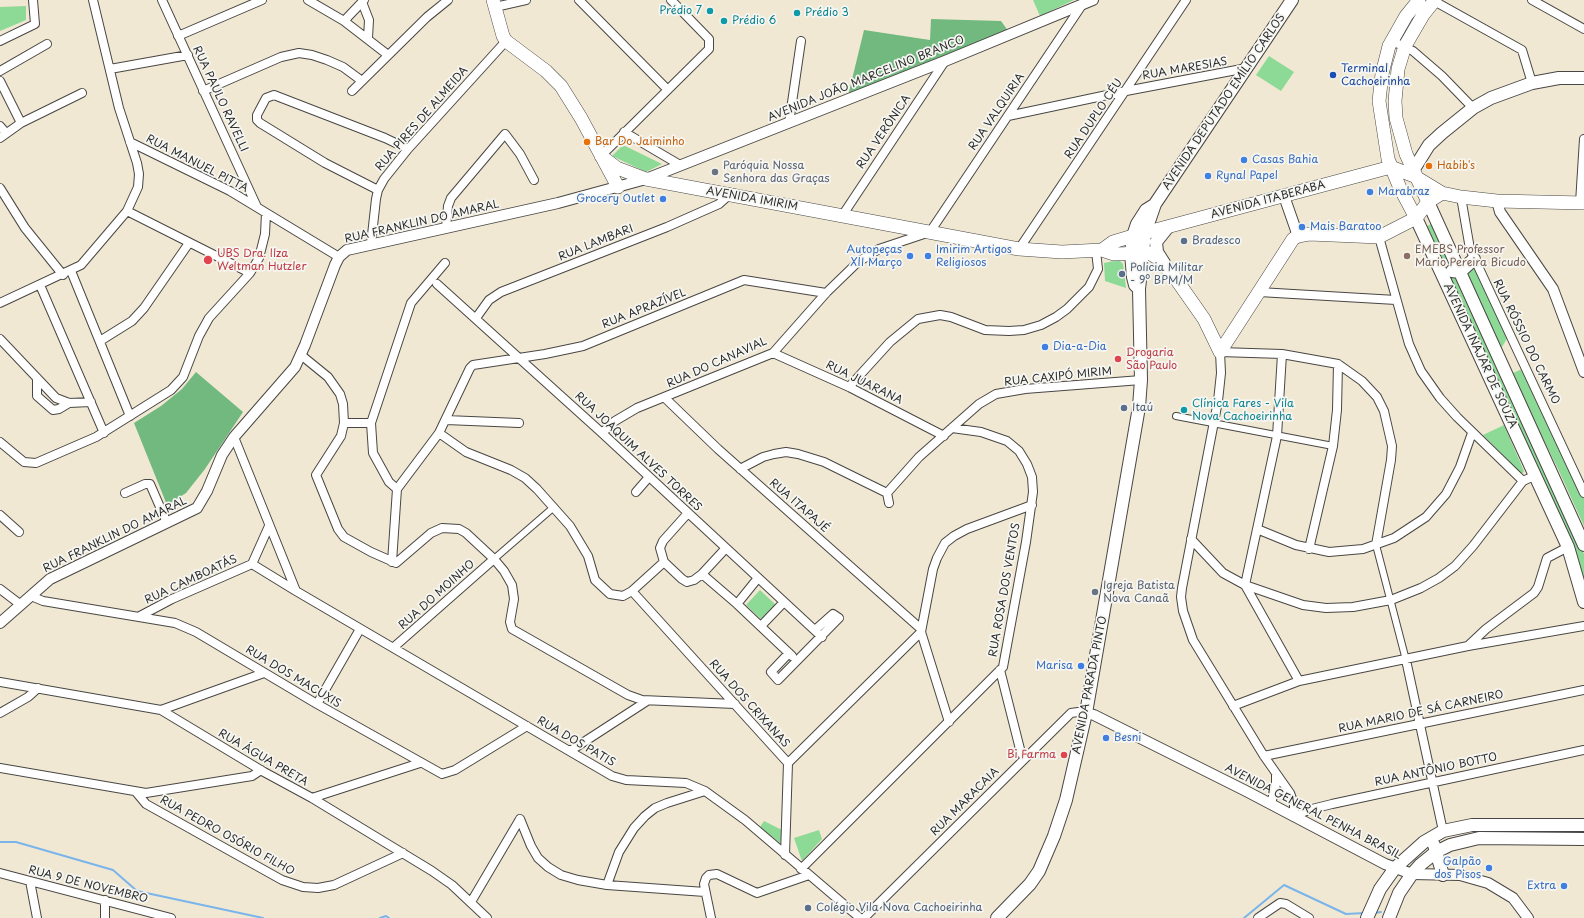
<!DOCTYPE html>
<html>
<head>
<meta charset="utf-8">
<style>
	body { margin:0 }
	canvas { display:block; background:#f1e8d3 }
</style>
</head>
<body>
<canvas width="1584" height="918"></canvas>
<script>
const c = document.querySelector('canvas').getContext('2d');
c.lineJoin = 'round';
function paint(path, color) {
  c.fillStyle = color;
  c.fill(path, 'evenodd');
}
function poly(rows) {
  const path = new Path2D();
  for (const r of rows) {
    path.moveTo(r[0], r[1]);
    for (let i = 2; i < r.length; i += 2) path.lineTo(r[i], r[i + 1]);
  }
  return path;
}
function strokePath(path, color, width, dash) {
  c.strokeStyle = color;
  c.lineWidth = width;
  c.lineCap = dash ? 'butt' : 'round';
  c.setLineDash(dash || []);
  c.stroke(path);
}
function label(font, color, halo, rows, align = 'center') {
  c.font = font + ' "Playpen Sans",sans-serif';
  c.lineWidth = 3.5;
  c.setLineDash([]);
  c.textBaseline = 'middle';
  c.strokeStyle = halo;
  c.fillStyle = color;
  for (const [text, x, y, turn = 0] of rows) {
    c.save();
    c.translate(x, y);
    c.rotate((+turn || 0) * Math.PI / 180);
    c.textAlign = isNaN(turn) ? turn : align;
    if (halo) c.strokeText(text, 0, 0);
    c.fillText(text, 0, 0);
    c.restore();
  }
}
paint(poly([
	[1033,0,1074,0,1040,16],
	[26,6,26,20,0,31,0,7],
	[1269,56,1294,72,1281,91,1256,75],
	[623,145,662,164,646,172,612,156],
	[1431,224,1448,260,1444,262,1427,226],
	[1119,260,1123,264,1126,288,1105,281,1104,263],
	[1475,267,1509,335,1502,347,1496,345,1465,273],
	[1444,274,1455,277,1577,535,1584,554,1584,582],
	[1524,368,1584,495,1584,526,1559,471,1511,374],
	[1504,425,1524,471,1523,473,1521,473,1483,435],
	[760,590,777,606,762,620,746,605],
	[764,821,784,831,780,843,760,827],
	[819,830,822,839,802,861,794,838]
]), '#8dd996');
paint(poly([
	[931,19,1001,21,1009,32,848,96,864,30,930,40],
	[196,372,243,412,205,469,186,493,167,505,134,423,161,406,182,389]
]), '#72b97f');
strokePath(poly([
	[0,842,16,842,113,870,137,891,263,918],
	[1374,913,1381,912],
	[380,918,386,916,389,918],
	[1244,918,1284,885,1346,914,1365,913]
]), '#79b5eb', 2);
const pedestrian = poly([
	[1176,416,1333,446],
	[1376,545,1406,660],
	[494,559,554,507]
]);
const minor = poly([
	[162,0,257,207],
	[308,0,344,21,388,55],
	[579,0,667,89],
	[1532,0,1584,29],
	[1434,1,1522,50,1532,83],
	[362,2,369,20,368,38],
	[495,7,526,0],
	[344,21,364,0],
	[178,36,262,0],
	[0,41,35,24,33,0],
	[1392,41,1413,51,1442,76,1473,108],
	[110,69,188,55],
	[0,71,47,44],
	[0,81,21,123],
	[203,91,281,57,299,53,312,55,327,60,343,67,362,81],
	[352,91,427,17,448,0],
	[1008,116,1126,91,1247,68],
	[789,123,801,41],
	[0,126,6,133],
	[624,132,680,165],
	[0,138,21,123,82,93],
	[130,142,230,191,339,257],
	[601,156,709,49,709,39,671,0],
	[0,188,25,228,63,275],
	[378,190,325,163,260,123,257,120,257,115,266,98,274,95,385,138,408,149],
	[1461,197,1470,249,1584,493],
	[1580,203,1584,139],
	[127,211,250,273],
	[842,216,945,61],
	[446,228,448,206,451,198,505,134,520,154,534,180],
	[1379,237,1409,344,1421,371,1440,398,1457,417,1523,481,1536,475],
	[371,244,376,199,378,190,384,179,408,149,506,41],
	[1019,249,1186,0],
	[71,271,130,416],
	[437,284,602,433,822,637],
	[40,285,104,433],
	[1259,292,1396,300],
	[0,303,81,265,127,211,138,187,139,174,137,163,119,108,93,0],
	[476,318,489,300,501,292,667,227,719,204,729,195],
	[0,339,56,398,69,403,91,402],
	[100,341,132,321,144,308,189,243],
	[773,353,849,387,944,436],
	[1282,354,1277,436,1245,585,1299,681],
	[301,355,328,377,340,394,343,404,344,423,341,436,316,475,338,529,344,537,371,552,396,563,431,533,442,528,459,529,466,533,494,559,504,571,512,585,514,599,510,622,512,629,628,695,642,700,735,704],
	[37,378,37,396,53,410,59,409,69,403],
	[849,387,890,342,918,319,940,315,951,317,985,330,1009,331,1024,330,1041,325,1056,317,1067,309,1089,287,1098,269,1096,251],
	[665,398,718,449,921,629],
	[446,420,519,423],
	[344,423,371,423],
	[439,433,466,452,511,470,525,478,537,489,570,526,588,556,595,580,610,594,623,596,632,591,664,562],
	[602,433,615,421,637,408,773,353,826,293,858,262,879,249,930,232,1082,5],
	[234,437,296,591,612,776,626,780,686,783,705,791,745,820,860,918],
	[0,442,24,462,36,463,96,437,171,390,183,377,199,336,209,318,250,273,259,258,265,234,266,213],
	[740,469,763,457,774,454,786,452,798,454,824,462,887,493,889,503],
	[397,489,439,433,470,368,473,365,545,354,583,346,744,280,826,293],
	[397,489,389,482,373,453,371,423,411,303,445,263],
	[636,492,649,477],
	[125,493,145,484,150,484,167,523],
	[887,493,919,457,979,404,996,394,1025,389,1141,380],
	[688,513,663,541,660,548,664,562,682,579,687,582,694,580,702,574,726,548],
	[0,515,19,532],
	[1257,529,1296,545,1329,552,1363,549,1394,538,1426,517,1446,494,1460,467,1472,433],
	[1191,539,1223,573,1245,585,1303,605,1326,608,1353,607,1391,600,1421,588,1439,578,1455,566,1473,546,1523,481],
	[1376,545,1391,460,1392,446,1384,411,1377,397,1362,381,1338,364,1282,354,1220,352,1221,373,1218,401,1182,588,1181,597,1183,611,1193,640,1264,756,1290,793,1294,804,1294,817,1308,810,1332,804,1584,750],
	[1309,549,1333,446,1337,410,1338,364],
	[392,562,397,489],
	[252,564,296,591],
	[252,564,269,526],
	[702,574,737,604,792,656],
	[0,589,21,605],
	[632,591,788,763,785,855],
	[31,596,43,601,175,623,196,632,317,704,442,774,455,770,527,726],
	[737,604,758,578],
	[140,616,172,599,252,564],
	[761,626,784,602],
	[921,632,949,722],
	[1469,645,1486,629,1534,593,1538,587,1547,558,1568,547],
	[394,647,494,559],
	[789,653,771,672,778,680,839,618,833,614,815,630],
	[1406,660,1443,831],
	[1000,670,1021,753,1025,758],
	[0,682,161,710,264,772,312,798,432,871,452,885,487,918],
	[317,704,360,629],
	[1233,706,1299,681,1468,646,1584,626],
	[161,710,264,673],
	[0,713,28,697,38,688],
	[570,751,647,701],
	[1264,756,1584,690],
	[788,763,921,632,933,569,937,558,945,543,954,536,967,529,1032,505],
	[0,768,146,793,252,776,261,770],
	[136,792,146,804,282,880,303,887,318,888,334,885,403,853],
	[312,798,420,763],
	[1271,804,1276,784,1276,775],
	[520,819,531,846,538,858,548,867,561,875,578,880,607,885,705,892],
	[801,869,1003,667,1026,542,1033,492,1032,477,1027,464,1019,451,1007,441,981,432,952,428],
	[0,873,171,918],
	[30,881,37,918],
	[607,885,619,852,634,828,645,816,655,808,667,803,705,791],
	[471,902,520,819],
	[105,918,105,900],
	[711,918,704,884,706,878,709,875,717,874,757,893,809,875],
	[864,918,1071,713,1078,712,1086,713],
	[1258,918,1280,903,1286,904,1309,918]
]);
const tertiary = poly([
	[1284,196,1298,236],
	[1497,201,1500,212,1553,289,1584,372],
	[0,623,50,579,197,508,207,491,222,455,234,437,295,367,305,345,335,265,339,257,347,250,558,203,646,179,945,61,1093,0],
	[1086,713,1094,715,1246,791,1385,864,1412,874,1460,875,1488,883,1513,898,1528,918]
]);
const secondary = poly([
	[1412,172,1429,145,1442,133,1473,108,1491,98,1532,83,1559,78,1584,78],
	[1428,202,1584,545],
	[1416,218,1568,547,1584,602],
	[1164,263,1157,252,1156,242,1168,227],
	[1452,271,1460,272,1474,259],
	[1139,289,1135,285,1133,277,1131,253,1133,236,1137,224,1146,210,1154,205],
	[1434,845,1443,875],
	[997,918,1030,884,1039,871,1054,836,1066,800,1086,713,1139,407,1141,380,1139,289,1145,233,1155,204,1292,0],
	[1367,918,1380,889,1395,868,1424,842,1443,831,1472,825,1584,825],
	[1389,918,1399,893,1412,874,1420,865,1436,852,1450,845,1479,838,1584,839]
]);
const primary = poly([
	[493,0,503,36,506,41,546,71,561,86,581,118,618,187],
	[601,156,617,168,646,179,1019,249,1062,252,1102,250,1114,254,1149,253,1159,259,1176,279,1204,319,1220,352],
	[1428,202,1406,154,1396,118,1395,101,1398,69,1405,46,1423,15,1435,0],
	[1416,218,1400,188,1388,159,1379,101,1382,74,1389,46,1406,16,1419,0],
	[1102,250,1113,242,1133,236,1391,167,1414,176,1442,193,1461,197,1497,201,1584,203],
	[1220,352,1293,239,1298,236,1309,234,1379,237,1416,218,1428,202,1442,193]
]);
strokePath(pedestrian, '#494744', 8);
strokePath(minor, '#494744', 10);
strokePath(tertiary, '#494744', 12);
strokePath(secondary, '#494744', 14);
strokePath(primary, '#494744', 14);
strokePath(pedestrian, '#fff', 6);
strokePath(minor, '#fff', 8);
strokePath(tertiary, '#fff', 10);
strokePath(secondary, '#fff', 12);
strokePath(primary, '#fff', 13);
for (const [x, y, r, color] of [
	[710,11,4,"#0f9aa8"],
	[797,13,4,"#0f9aa8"],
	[724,21,4,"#0f9aa8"],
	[1333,75,4,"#1a4fb4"],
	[587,142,4,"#e8710a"],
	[1244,160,4,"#3f7fe0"],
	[1429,166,4,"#e8710a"],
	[715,172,4,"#6b7280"],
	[1208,176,4,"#3f7fe0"],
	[1370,192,4,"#3f7fe0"],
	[663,199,4,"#3f7fe0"],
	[1302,227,4,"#3f7fe0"],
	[1184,241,4,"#5c6f8a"],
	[910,256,4,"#3f7fe0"],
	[928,256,4,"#3f7fe0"],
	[1407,256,4,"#8d6e63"],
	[208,260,5,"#e0444e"],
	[1122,274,4,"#5c6f8a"],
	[1045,347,4,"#3f7fe0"],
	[1118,359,4,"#e0444e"],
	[1124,408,4,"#5c6f8a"],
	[1184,410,4,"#0f9aa8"],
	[1095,592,4,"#6b7280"],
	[1081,666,4,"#3f7fe0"],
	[1106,738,4,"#3f7fe0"],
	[1064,755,4,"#e0444e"],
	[1489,868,4,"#3f7fe0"],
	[1564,886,4,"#3f7fe0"],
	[808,908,4,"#5c6f8a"]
]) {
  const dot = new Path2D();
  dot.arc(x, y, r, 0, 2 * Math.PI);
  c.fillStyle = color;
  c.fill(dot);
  strokePath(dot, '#f6f6f2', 1.5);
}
label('11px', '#0d838f', '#f6f6f2', [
	["Prédio 7",702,11,"right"],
	["Prédio 3",805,13],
	["Prédio 6",732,21],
	["Clínica Fares - Vila",1192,404],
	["Nova Cachoeirinha",1192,417]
], 'left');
label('11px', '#2b2b2b', '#f6f6f2', [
	["RUA MARESIAS",1185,69,-10],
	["AVENIDA JOÃO MARCELINO BRANCO",866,79,-22],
	["RUA PAULO RAVELLI",220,99,65],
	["AVENIDA DEPUTADO EMÍLIO CARLOS",1224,102,-56],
	["RUA VALQUIRIA",997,112,-56],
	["RUA PIRES DE ALMEIDA",422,119,-49],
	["RUA DUPLO CÉU",1094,119,-56],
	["RUA VERÔNICA",884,132,-56],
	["RUA MANUEL PITTA",197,164,27],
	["AVENIDA IMIRIM",752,199,10],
	["AVENIDA ITABERABA",1268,200,-15],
	["RUA FRANKLIN DO AMARAL",422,222,-13],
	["RUA LAMBARI",596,243,-22],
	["RUA APRAZÍVEL",644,309,-22],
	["RUA RÓSSIO DO CARMO",1526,342,64],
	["AVENIDA INAJAR DE SOUZA",1480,356,65],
	["RUA DO CANAVIAL",717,363,-24],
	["RUA CAXIPÓ MIRIM",1058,377,-6],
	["RUA JUARANA",864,383,26],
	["RUA JOAQUIM ALVES TORRES",638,452,43],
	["RUA ITAPAJÉ",799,506,41],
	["RUA FRANKLIN DO AMARAL",115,535,-26],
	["RUA CAMBOATÁS",191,580,-25],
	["RUA ROSA DOS VENTOS",1005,590,-80],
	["RUA DO MOINHO",437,595,-42],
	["RUA DOS MACUXIS",293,677,31],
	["AVENIDA PARADA PINTO",1090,685,-79],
	["RUA DOS CRIXANAS",749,704,48],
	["RUA MARIO DE SÁ CARNEIRO",1421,712,-12],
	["RUA DOS PATIS",576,742,30],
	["RUA ÁGUA PRETA",263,758,30],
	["RUA ANTÔNIO BOTTO",1436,770,-12],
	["RUA MARACAIA",965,802,-45],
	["AVENIDA GENERAL PENHA BRASIL",1313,812,27],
	["RUA PEDRO OSÓRIO FILHO",227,836,29],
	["RUA 9 DE NOVEMBRO",88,885,14]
]);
label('11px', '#164399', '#f6f6f2', [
	["Terminal",1341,69],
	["Cachoeirinha",1341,82]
], 'left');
label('11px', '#c56008', '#f6f6f2', [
	["Bar Do Jaiminho",595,142],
	["Habib's",1437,166]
], 'left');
label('11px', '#366cbe', '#f6f6f2', [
	["Casas Bahia",1252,160],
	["Rynal Papel",1216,176],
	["Marabraz",1378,192],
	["Grocery Outlet",655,199,"right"],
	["Mais Baratoo",1310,227],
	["Autopeças",902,250,"right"],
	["XII Março",902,263,"right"],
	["Imirim Artigos",936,250],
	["Religiosos",936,263],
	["Dia-a-Dia",1053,347],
	["Marisa",1073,666,"right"],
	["Besni",1114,738],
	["Galpão",1481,862,"right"],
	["dos Pisos",1481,875,"right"],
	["Extra",1556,886,"right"]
], 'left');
label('11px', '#5b616d', '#f6f6f2', [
	["Paróquia Nossa",723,166],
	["Senhora das Graças",723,179],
	["Igreja Batista",1103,586],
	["Nova Canaã",1103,599]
], 'left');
label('11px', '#4e5e75', '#f6f6f2', [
	["Bradesco",1192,241],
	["Policia Militar",1130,268],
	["- 9º BPM/M",1130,281],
	["Itaú",1132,408],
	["Colégio Vila Nova Cachoeirinha",816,908]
], 'left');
label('11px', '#785e54', '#f6f6f2', [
	["EMEBS Professor",1415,250],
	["Mario Pereira Bicudo",1415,263]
], 'left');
label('11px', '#be3a42', '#f6f6f2', [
	["UBS Dra. Ilza",217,254],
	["Weltman Hutzler",217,267],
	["Drogaria",1126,353],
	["São Paulo",1126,366],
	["Bi Farma",1056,755,"right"]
], 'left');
</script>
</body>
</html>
